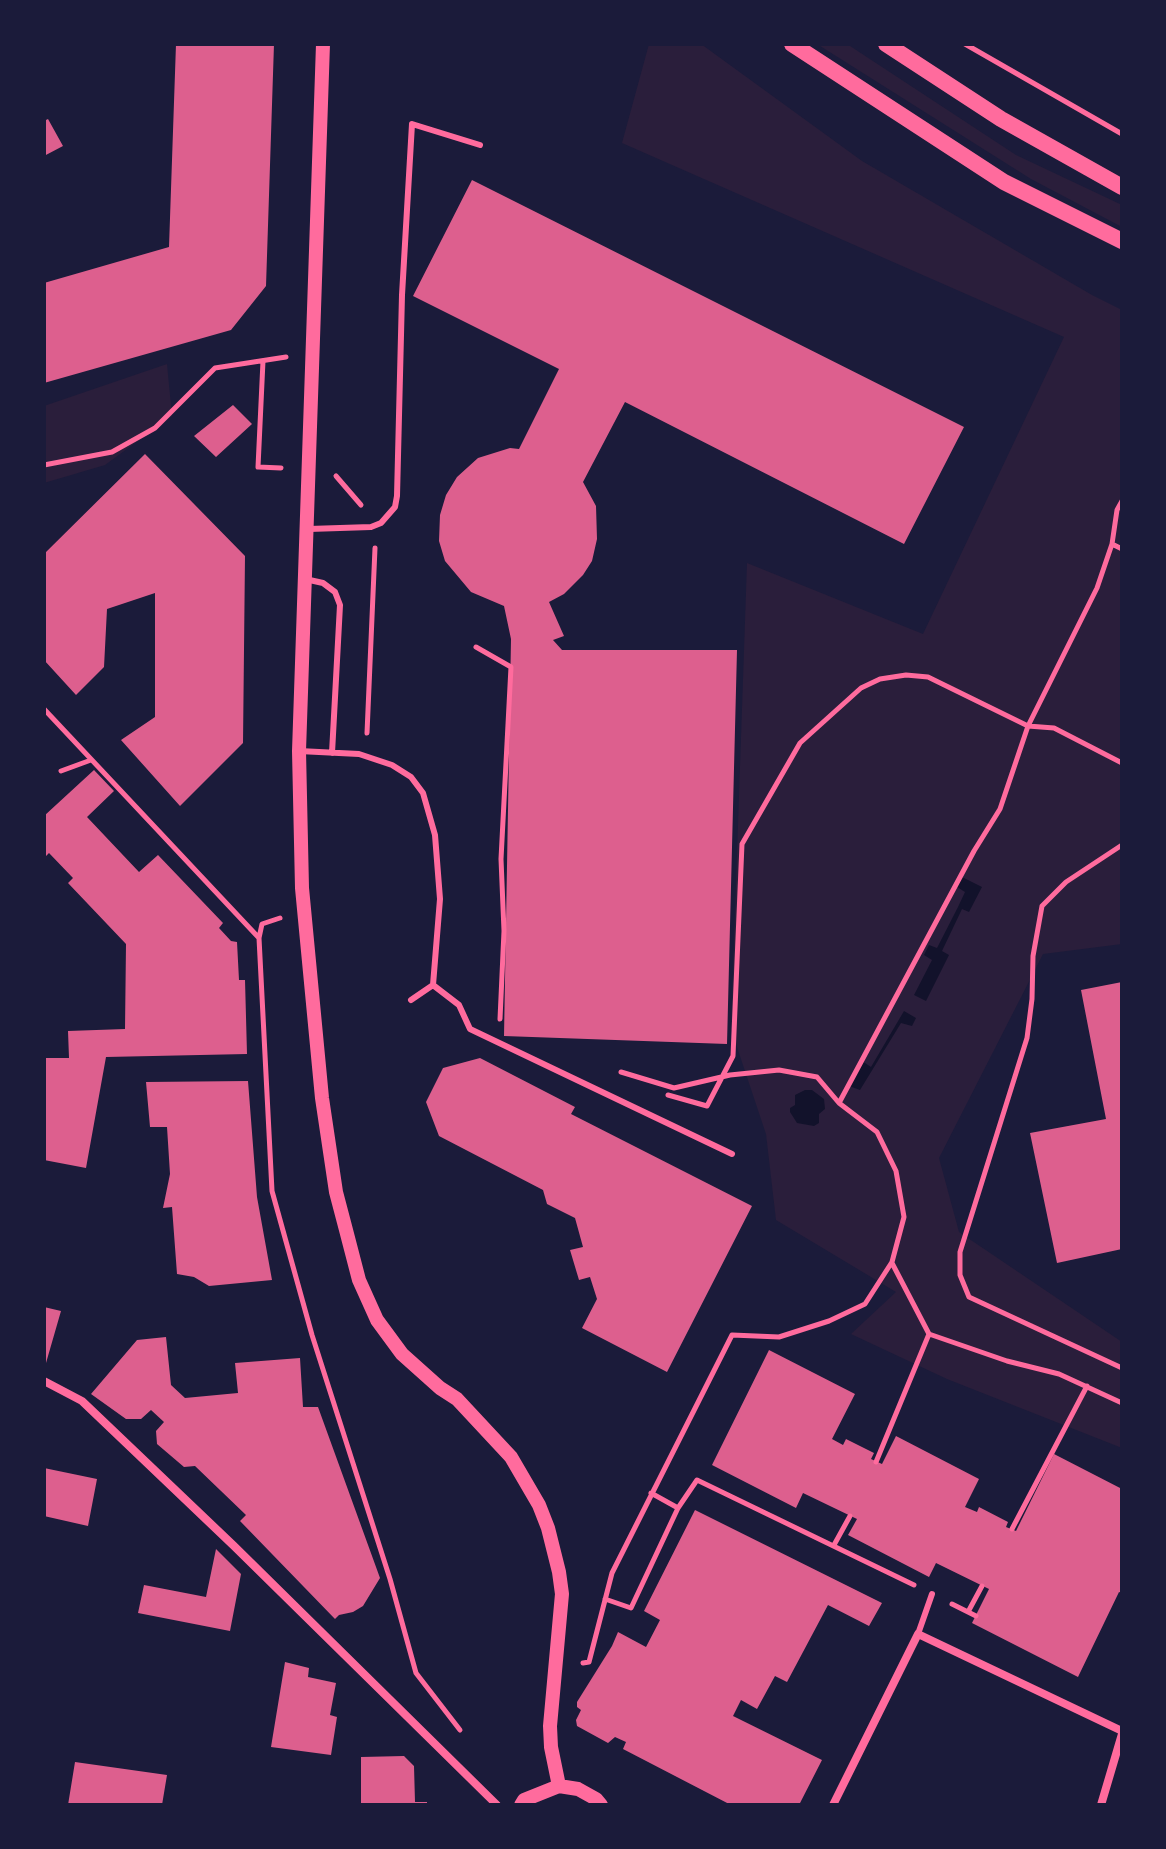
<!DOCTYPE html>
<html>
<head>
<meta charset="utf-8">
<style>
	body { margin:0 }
	#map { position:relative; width:1166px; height:1849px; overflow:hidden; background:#1b1b3a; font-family:Jost,sans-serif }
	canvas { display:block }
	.frame { position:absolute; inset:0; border:46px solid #1b1b3a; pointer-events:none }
</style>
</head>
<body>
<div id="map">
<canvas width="1166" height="1849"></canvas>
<div class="frame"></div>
</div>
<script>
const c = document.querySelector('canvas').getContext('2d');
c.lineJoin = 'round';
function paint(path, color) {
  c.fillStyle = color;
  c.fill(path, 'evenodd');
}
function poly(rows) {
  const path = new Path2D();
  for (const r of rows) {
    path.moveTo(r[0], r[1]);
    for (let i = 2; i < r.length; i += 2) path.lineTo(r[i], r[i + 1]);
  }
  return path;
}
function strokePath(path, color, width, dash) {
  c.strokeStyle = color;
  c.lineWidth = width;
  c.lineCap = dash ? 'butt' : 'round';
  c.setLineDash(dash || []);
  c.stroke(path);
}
paint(poly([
	[649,44,701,44,862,161,1092,295,1122,310,1122,944,1043,954,939,1158,959,1232,1122,1342,1122,1448,947,1379,851,1334,896,1292,776,1220,766,1134,731,1029,747,563,923,634,1064,337,622,143],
	[817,44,847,44,1016,155,1122,205,1122,227,1031,179],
	[167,364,172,416,105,465,44,483,44,406]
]), '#2a1e3b');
paint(poly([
	[962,877,982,887,969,912,962,909,942,951,949,955,926,1001,914,995,932,960,924,955,929,945,937,948,958,907,965,892,957,887],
	[904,1011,916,1018,912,1026,901,1023,860,1090,849,1086,862,1061,871,1067],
	[805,1090,812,1090,824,1099,825,1109,819,1114,819,1123,814,1126,797,1123,790,1112,790,1108,795,1105,795,1095]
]), '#12122b');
paint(poly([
	[176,44,274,44,266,286,231,330,44,383,44,283,169,247],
	[48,119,63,146,44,156,44,121],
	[472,180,964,427,904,544,625,402,583,482,596,506,597,539,592,561,583,575,564,594,549,602,564,636,553,640,562,650,737,650,727,1044,504,1036,511,639,504,606,471,592,445,561,439,541,440,515,446,495,457,477,478,458,510,448,519,449,559,369,413,296],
	[233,405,252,424,216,457,194,436],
	[145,454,245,556,243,743,180,806,121,740,155,717,155,593,107,609,104,667,76,695,44,660,44,554],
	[94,770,114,791,87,817,139,872,158,855,223,923,219,928,231,941,237,942,239,980,245,980,247,1054,106,1057,86,1168,44,1160,44,1058,69,1058,68,1031,125,1029,126,944,68,883,73,878,49,853,44,858,44,816],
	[1122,982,1122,1249,1057,1263,1030,1133,1106,1119,1081,990],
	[480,1058,575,1107,571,1114,752,1206,667,1372,582,1328,597,1299,590,1277,579,1280,570,1250,583,1247,575,1218,547,1204,543,1190,439,1136,426,1102,443,1068],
	[248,1081,257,1197,272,1280,209,1286,194,1277,177,1274,172,1207,163,1208,170,1174,167,1127,150,1127,146,1082],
	[44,1307,61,1311,46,1363,44,1362],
	[166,1337,171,1385,185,1398,238,1393,235,1363,300,1358,303,1407,318,1407,380,1578,363,1606,353,1612,339,1615,335,1619,240,1521,246,1515,195,1466,184,1467,157,1444,156,1431,164,1422,151,1410,141,1419,126,1419,91,1394,137,1340],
	[769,1350,855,1394,832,1439,843,1445,846,1439,874,1453,871,1459,882,1464,896,1436,979,1479,965,1507,977,1512,979,1507,1008,1522,1006,1527,1016,1531,1054,1454,1122,1489,1122,1593,1119,1592,1078,1677,972,1623,989,1589,936,1563,929,1577,848,1535,857,1519,803,1493,796,1508,712,1465],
	[44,1468,97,1479,88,1526,44,1516],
	[695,1510,882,1603,869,1626,828,1605,787,1682,775,1676,757,1709,741,1700,733,1716,822,1760,799,1805,731,1805,623,1749,626,1742,615,1737,608,1743,577,1726,576,1720,581,1710,577,1707,577,1702,612,1646,618,1632,646,1647,660,1620,644,1611],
	[216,1549,241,1574,230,1631,138,1613,144,1585,206,1597],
	[285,1662,309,1668,308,1677,336,1683,330,1715,337,1717,331,1755,271,1747],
	[404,1756,414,1766,415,1802,427,1802,427,1805,361,1805,361,1757],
	[75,1762,167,1775,162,1805,68,1805]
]), '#dd5f8e');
strokePath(poly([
	[965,44,1122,134],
	[263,361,258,467,281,468],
	[44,465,112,452,155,428,215,368,286,357],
	[336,476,361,505],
	[1112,544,1122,549],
	[476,647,511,667,501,859,504,931,500,1019],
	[44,709,259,938],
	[367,733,375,548],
	[61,771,91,760],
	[1122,845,1066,882,1042,906,1033,956,1032,999,1027,1038,960,1252,960,1275,969,1297,1122,1368],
	[280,918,262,924,259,938,272,1191,312,1335,390,1579,416,1673,460,1730],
	[621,1072,674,1088,730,1075,779,1070,817,1077,839,1103],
	[668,1095,707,1106,733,1056,742,844,800,743,861,688,880,679,906,675,928,677,1028,726,1054,728,1122,763],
	[892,1263,929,1334,1007,1361,1059,1374,1122,1403],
	[876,1462,929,1334],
	[651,1493,678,1508],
	[1012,1529,1087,1386],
	[834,1545,850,1516],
	[605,1599,631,1608,678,1508,697,1480,914,1585],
	[952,1604,976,1616],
	[968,1612,982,1586],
	[583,1663,589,1662,612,1573,732,1335,779,1337,829,1321,865,1304,892,1262,904,1217,896,1171,877,1132,839,1103,974,851,1000,809,1028,726,1097,588,1112,544,1117,510,1122,501]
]), '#ff6b9d', 5);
strokePath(poly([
	[309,529,371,527,381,523,395,507,397,496,402,295,412,124,480,145],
	[305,579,323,583,335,592,340,605,332,753],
	[299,751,359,754,392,765,411,777,423,793,435,835,440,899,433,985],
	[433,985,459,1005,470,1029,732,1154],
	[411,1000,433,985],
	[918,1634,932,1594]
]), '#ff6b9d', 6);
strokePath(poly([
	[44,1381,82,1401,234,1546,497,1805],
	[833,1805,918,1634,1122,1731],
	[1101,1805,1122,1734]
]), '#ff6b9d', 8);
strokePath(poly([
	[323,44,299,751,302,888,322,1098,336,1192,346,1230,359,1280,377,1320,402,1354,440,1388,457,1399,511,1457,539,1505,548,1528,559,1572,562,1594,550,1726,551,1747,559,1786],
	[521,1805,524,1800,559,1786,578,1789,596,1799,601,1805]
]), '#ff6b9d', 14);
strokePath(poly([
	[792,44,1004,182,1122,241],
	[886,44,1001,119,1122,187]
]), '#ff6b9d', 16);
</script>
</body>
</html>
